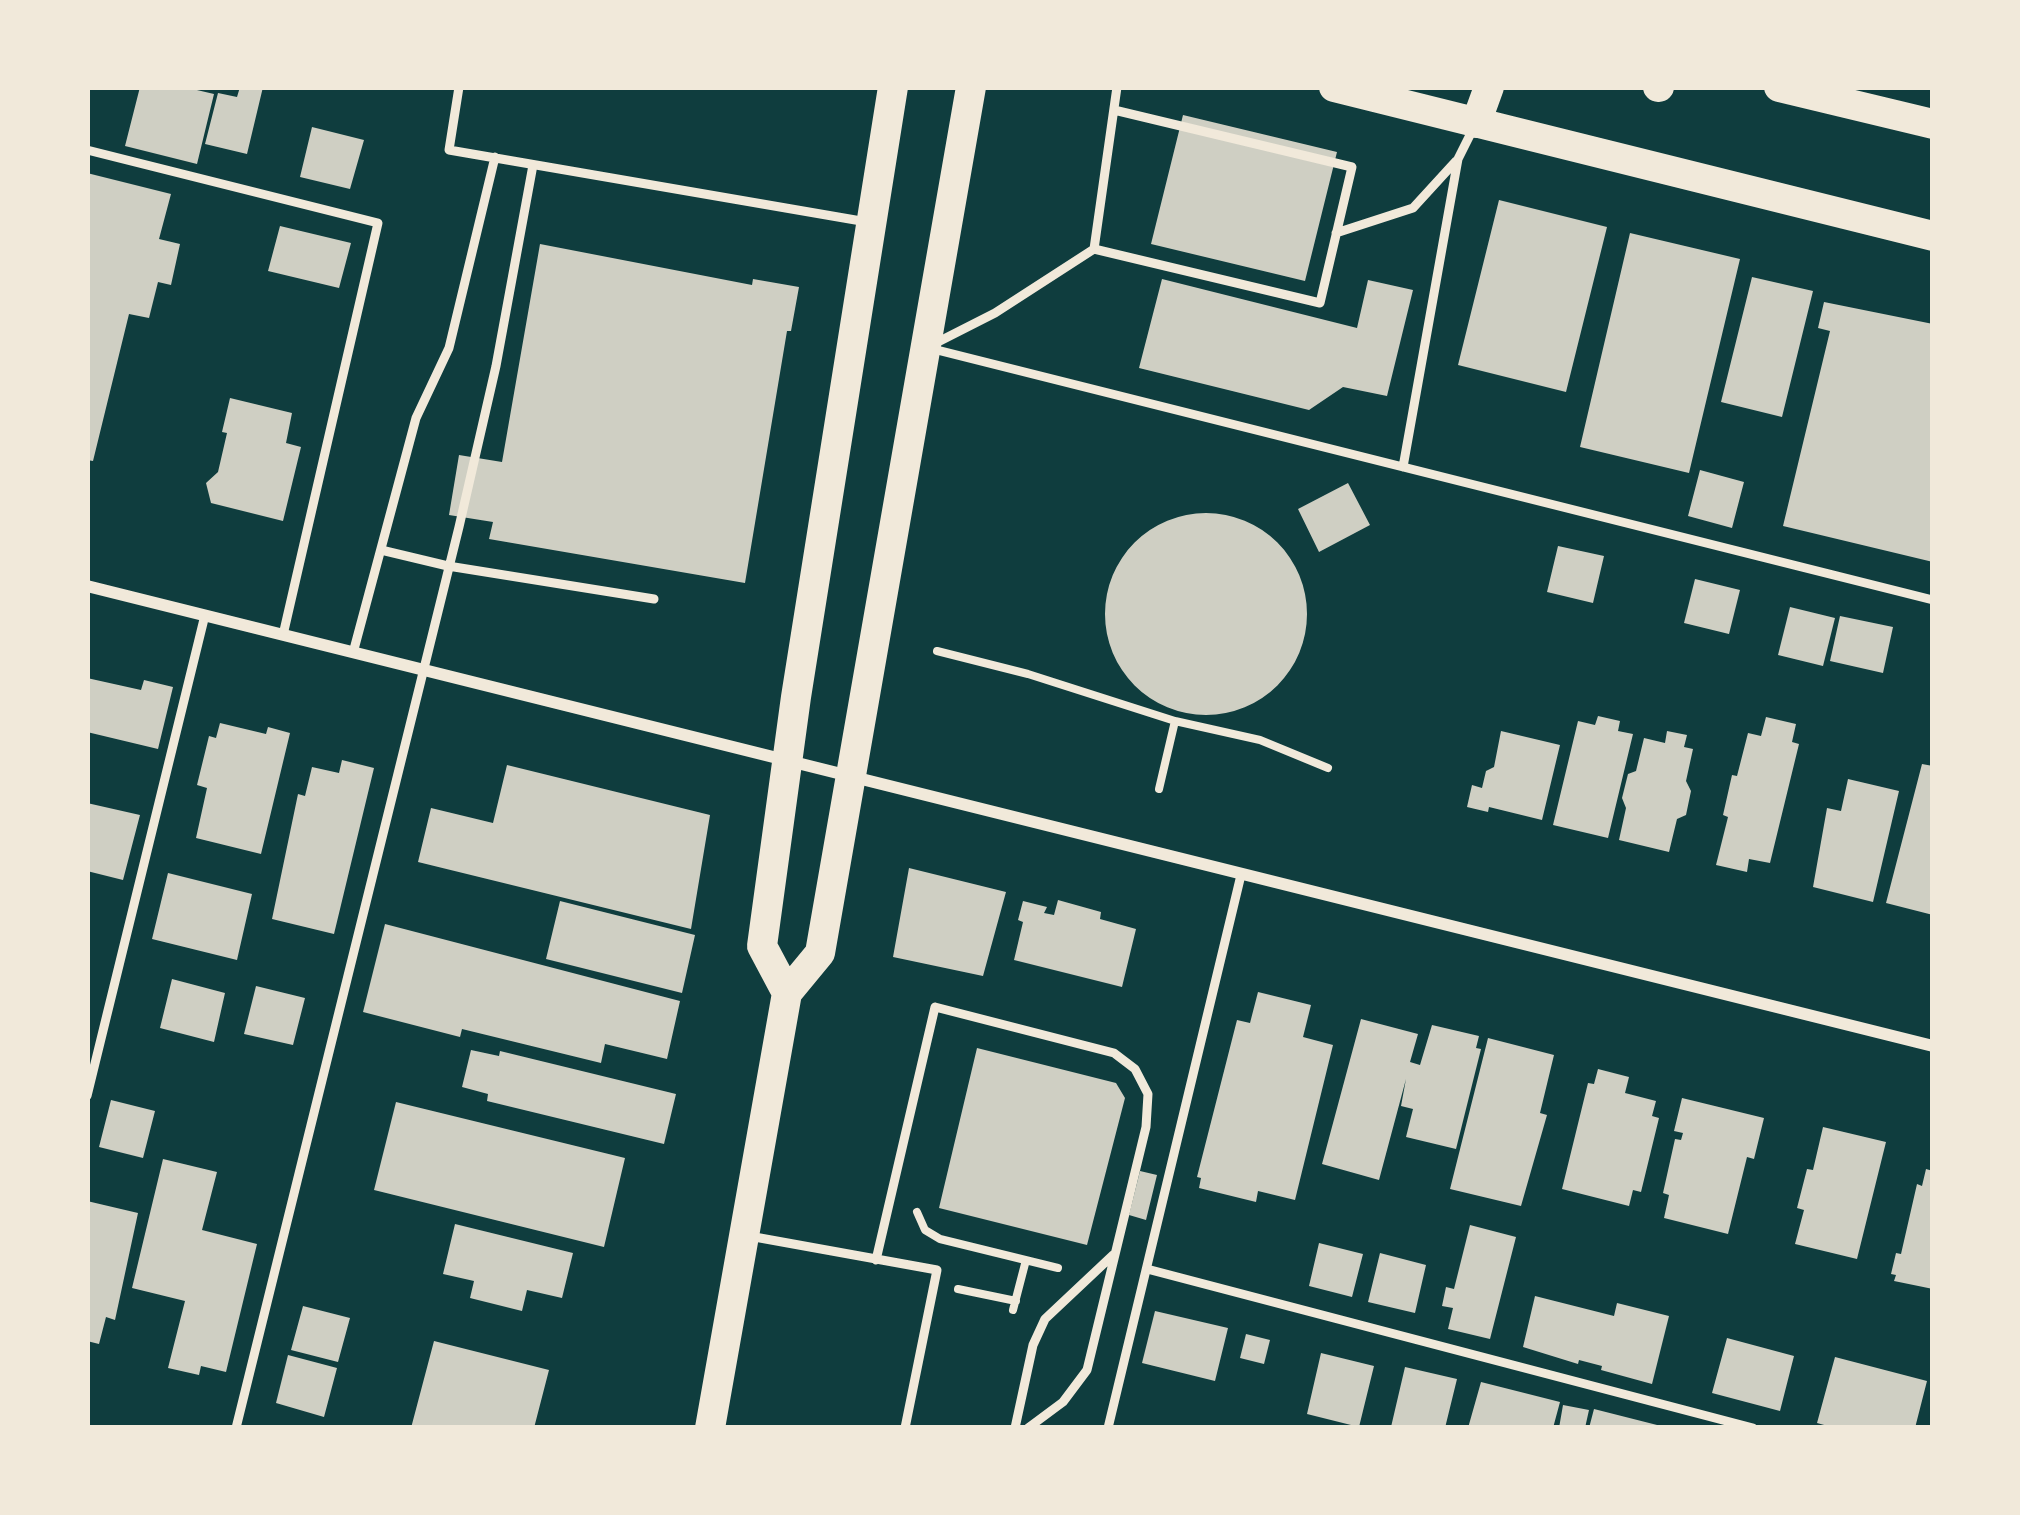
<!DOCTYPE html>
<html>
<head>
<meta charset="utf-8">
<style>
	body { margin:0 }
	#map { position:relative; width:2020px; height:1515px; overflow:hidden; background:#0f3d3e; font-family:"Source Sans 3",sans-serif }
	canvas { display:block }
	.frame { position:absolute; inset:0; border:90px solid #f1e9da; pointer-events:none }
</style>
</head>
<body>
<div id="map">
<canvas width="2020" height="1515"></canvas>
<div class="frame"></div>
</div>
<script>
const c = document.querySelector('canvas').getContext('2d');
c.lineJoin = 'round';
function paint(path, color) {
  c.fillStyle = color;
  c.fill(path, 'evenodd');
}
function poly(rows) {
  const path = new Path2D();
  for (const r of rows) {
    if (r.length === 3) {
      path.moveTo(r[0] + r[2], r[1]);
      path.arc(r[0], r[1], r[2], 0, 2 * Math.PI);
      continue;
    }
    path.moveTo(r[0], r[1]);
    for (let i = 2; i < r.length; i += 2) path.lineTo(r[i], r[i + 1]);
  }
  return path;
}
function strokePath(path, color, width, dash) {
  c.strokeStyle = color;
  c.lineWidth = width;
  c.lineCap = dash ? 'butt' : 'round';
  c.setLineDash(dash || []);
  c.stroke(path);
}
paint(poly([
	[140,87,184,87,214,94,197,164,125,146],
	[240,87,263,87,247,154,205,144,218,93,237,97],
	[1183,115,1337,152,1305,281,1151,244],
	[312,127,364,140,350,189,300,177],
	[87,173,171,194,159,239,180,244,171,285,158,282,149,318,129,314,93,461,87,460],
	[1499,200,1607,227,1566,392,1458,365],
	[280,226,351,243,339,288,268,271],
	[1630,233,1740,259,1689,473,1580,447],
	[540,244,752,285,753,279,799,287,791,331,787,331,745,583,489,539,493,522,449,515,459,455,502,462],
	[1752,277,1813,291,1782,417,1721,402],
	[1162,279,1357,328,1368,280,1413,290,1387,396,1343,387,1309,410,1139,368],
	[1824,302,1933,324,1933,562,1783,526,1830,331,1818,328],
	[230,398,292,413,286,443,301,447,283,521,211,503,206,483,218,472,227,433,222,432],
	[1700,470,1744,482,1732,528,1688,516],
	[1348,483,1370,525,1319,552,1298,509],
	[1206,614,101],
	[1558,546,1604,556,1593,603,1547,592],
	[1695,579,1740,590,1729,634,1684,623],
	[1790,607,1835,618,1823,666,1778,655],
	[1840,616,1893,627,1883,673,1830,661],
	[87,678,141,690,144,680,173,687,158,749,87,732],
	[1598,716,1620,721,1618,731,1633,734,1608,838,1553,825,1578,721,1595,725],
	[1766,717,1796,724,1792,742,1799,744,1770,863,1749,859,1747,872,1716,865,1728,817,1723,815,1732,775,1737,776,1748,733,1761,736],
	[220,723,266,734,268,727,290,733,261,854,196,838,207,788,197,785,209,736,216,738],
	[1501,731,1560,745,1542,820,1489,807,1488,812,1467,807,1472,785,1482,788,1486,771,1494,767],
	[1667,731,1687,735,1684,747,1693,749,1686,781,1691,791,1686,815,1677,819,1669,852,1619,840,1626,808,1622,798,1628,774,1636,771,1644,738,1665,743],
	[342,760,374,768,334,934,272,919,298,794,305,796,312,767,339,773],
	[1922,764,1933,766,1933,915,1886,903],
	[507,765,710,815,691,929,418,862,431,808,493,823],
	[1848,779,1899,791,1873,902,1813,887,1827,808,1841,811],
	[87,803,140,815,123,880,87,871],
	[909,868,1006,892,983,976,893,957],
	[168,873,252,894,237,960,152,939],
	[1058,900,1101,912,1100,919,1136,929,1122,987,1014,960,1023,922,1018,920,1023,901,1047,907,1044,913,1054,915],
	[560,901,695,935,682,993,546,959],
	[385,924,680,1001,667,1059,605,1044,601,1063,462,1029,460,1037,363,1012],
	[172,979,225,993,214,1042,160,1028],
	[256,986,305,998,293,1045,244,1034],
	[1258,992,1311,1005,1303,1037,1333,1045,1295,1200,1258,1191,1256,1202,1199,1188,1201,1178,1197,1177,1237,1020,1250,1023],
	[1361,1019,1418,1034,1410,1062,1420,1065,1432,1025,1479,1036,1476,1048,1481,1049,1456,1149,1406,1137,1413,1109,1401,1106,1406,1079,1379,1180,1322,1164],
	[1488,1038,1554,1055,1540,1113,1547,1115,1521,1206,1450,1189],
	[977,1048,1116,1083,1125,1098,1087,1245,939,1208],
	[471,1050,499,1056,500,1051,676,1094,664,1144,487,1101,488,1094,462,1087],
	[1598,1069,1629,1077,1625,1093,1656,1101,1652,1116,1659,1118,1641,1192,1633,1190,1629,1206,1562,1189,1588,1083,1594,1084],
	[1682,1098,1764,1118,1754,1159,1747,1157,1728,1234,1664,1218,1669,1195,1663,1193,1675,1139,1681,1140,1683,1133,1674,1131],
	[111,1100,155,1111,143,1158,99,1147],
	[396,1102,625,1158,604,1247,374,1190],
	[1823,1127,1886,1142,1857,1259,1795,1244,1804,1210,1797,1208,1807,1169,1813,1170],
	[163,1159,217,1172,202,1230,257,1244,226,1372,201,1366,199,1375,168,1368,185,1301,132,1288],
	[1926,1169,1933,1171,1933,1289,1894,1281,1896,1275,1891,1274,1896,1253,1901,1254,1917,1184,1922,1186],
	[1140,1171,1157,1175,1146,1220,1129,1215],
	[87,1201,138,1213,115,1320,106,1317,99,1344,87,1341],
	[455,1224,573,1253,562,1298,527,1290,522,1311,470,1298,474,1281,443,1274],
	[1470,1225,1516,1237,1490,1339,1448,1329,1453,1308,1442,1306,1446,1287,1454,1289],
	[1319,1243,1363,1254,1352,1297,1309,1286],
	[1380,1253,1426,1265,1415,1313,1368,1302],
	[1535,1296,1614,1316,1617,1303,1669,1316,1652,1384,1601,1370,1602,1366,1579,1360,1578,1364,1523,1347],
	[303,1306,350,1318,338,1362,291,1350],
	[1155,1311,1228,1328,1215,1381,1142,1363],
	[1246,1334,1270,1340,1264,1364,1240,1358],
	[1727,1338,1794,1356,1780,1411,1712,1393],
	[434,1341,549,1370,534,1428,411,1428],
	[1321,1353,1374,1366,1359,1427,1307,1414],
	[288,1355,337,1368,324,1417,276,1403],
	[1835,1357,1927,1381,1915,1428,1835,1428,1817,1423],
	[1405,1367,1457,1379,1445,1428,1391,1427],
	[1481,1382,1560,1402,1553,1428,1468,1428],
	[1563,1405,1589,1410,1585,1428,1559,1428],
	[1594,1409,1661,1426,1661,1428,1589,1428]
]), '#cfcfc3');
strokePath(poly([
	[937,651,1028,674,1175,721,1260,740,1328,768],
	[1159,789,1175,721],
	[917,1212,925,1230,940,1239,1058,1268],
	[958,1289,1016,1301],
	[1013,1310,1026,1260]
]), '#f1e9da', 8);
strokePath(poly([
	[459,87,449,150,867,222],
	[87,150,378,223,283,635],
	[1336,233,1413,208,1456,161],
	[1094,249,1320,303,1352,167,1114,110],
	[932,345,995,313,1094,249,1117,87],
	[933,349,1933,600],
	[1403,467,1458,159,1474,127],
	[381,550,448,566,654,599],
	[353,653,416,418,449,348,495,157],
	[87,1096,205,615],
	[749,1236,937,1270,905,1428],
	[876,1260,935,1007,1114,1053,1135,1069,1148,1094,1146,1127,1087,1370,1063,1402,1028,1428],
	[1147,1269,1753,1428],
	[236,1428,459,527,496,366,533,165],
	[1015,1428,1033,1345,1045,1319,1113,1255],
	[1108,1428,1241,875]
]), '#f1e9da', 9);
strokePath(poly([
	[87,586,1933,1046]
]), '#f1e9da', 12);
strokePath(poly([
	[1334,87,1933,236],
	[1658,87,1659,87],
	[1779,87,1933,124],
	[1476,123,1489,87],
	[787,993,762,946,796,697,893,87],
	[710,1428,787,993,820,953,971,87]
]), '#f1e9da', 30);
</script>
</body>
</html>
